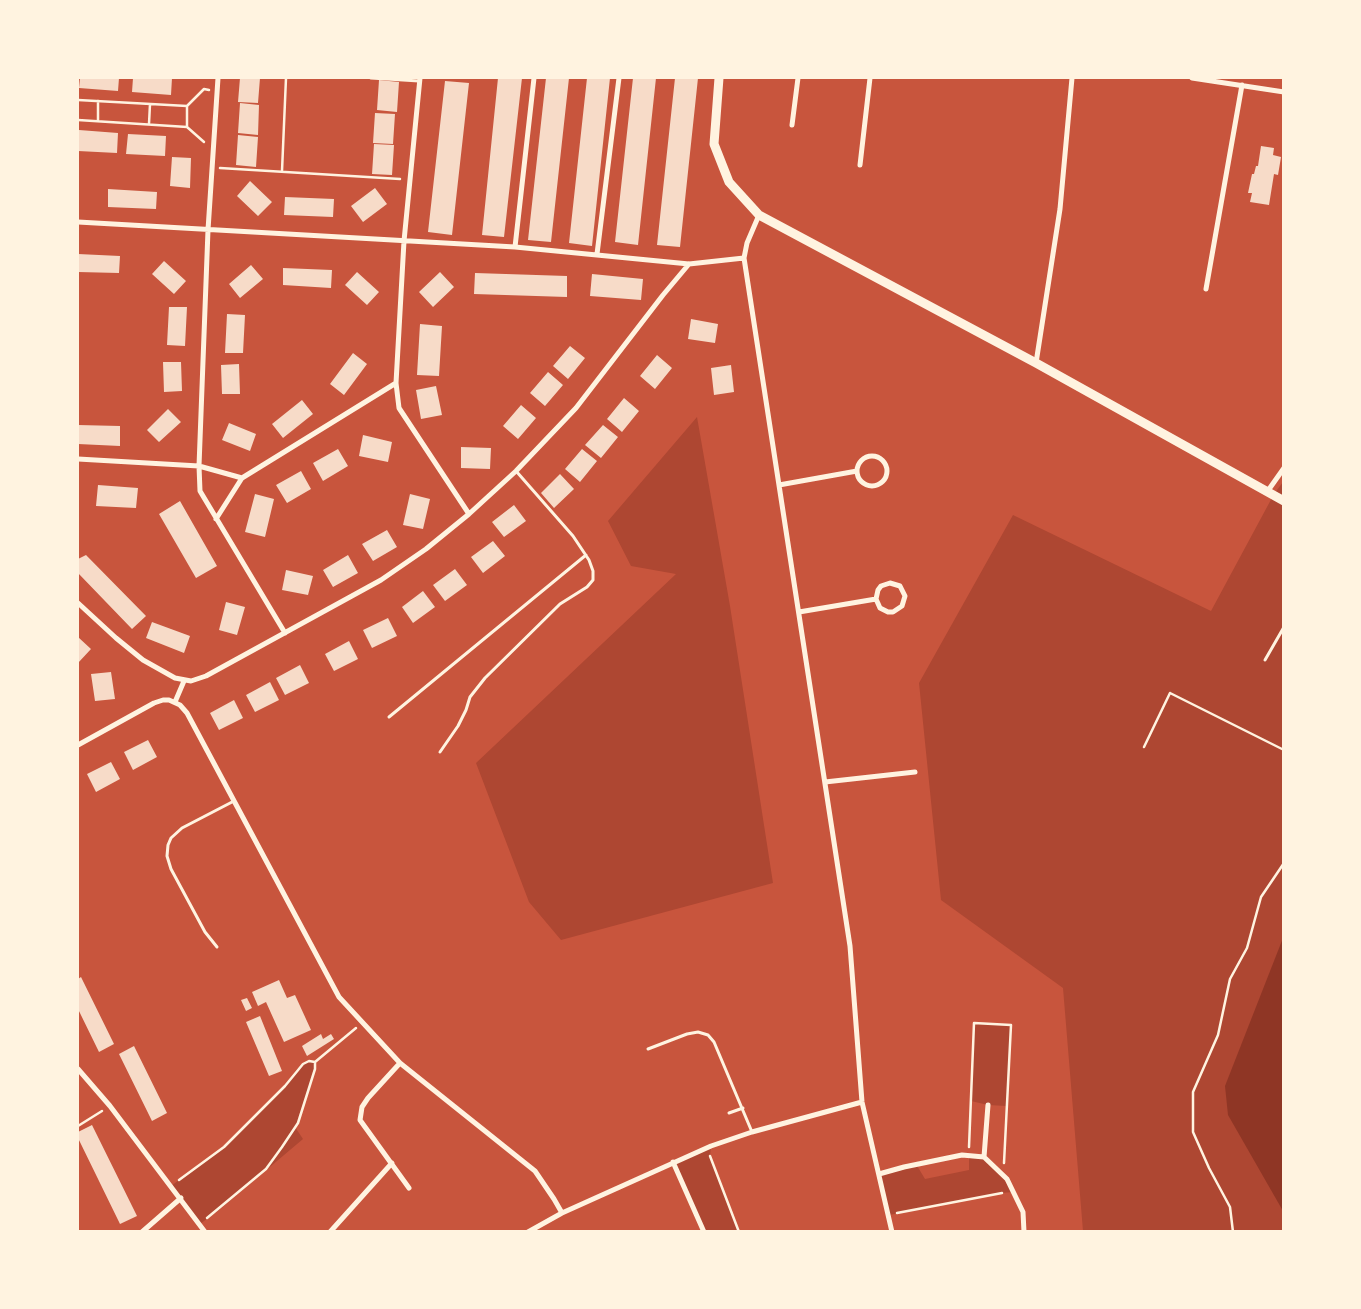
<!DOCTYPE html>
<html>
<head>
<meta charset="utf-8">
<style>
	body { margin:0 }
	#map { position:relative; width:1361px; height:1309px; overflow:hidden; background:#c8553d; font-family:"Alegreya Sans",sans-serif }
	canvas { display:block }
	.frame { position:absolute; inset:0; border:79px solid #fff3e0; pointer-events:none }
</style>
</head>
<body>
<div id="map">
<canvas width="1361" height="1309"></canvas>
<div class="frame"></div>
</div>
<script>
const c = document.querySelector('canvas').getContext('2d');
c.lineJoin = 'round';
function paint(path, color) {
  c.fillStyle = color;
  c.fill(path, 'evenodd');
}
function poly(rows) {
  const path = new Path2D();
  for (const r of rows) {
    if (r.length === 3) {
      path.moveTo(r[0] + r[2], r[1]);
      path.arc(r[0], r[1], r[2], 0, 2 * Math.PI);
      continue;
    }
    path.moveTo(r[0], r[1]);
    for (let i = 2; i < r.length; i += 2) path.lineTo(r[i], r[i + 1]);
  }
  return path;
}
function strokePath(path, color, width, dash) {
  c.strokeStyle = color;
  c.lineWidth = width;
  c.lineCap = dash ? 'butt' : 'round';
  c.setLineDash(dash || []);
  c.stroke(path);
}
paint(poly([
	[697,417,730,606,773,883,561,940,529,902,476,763,676,574,631,566,608,521],
	[1283,482,1283,1231,1083,1231,1063,988,941,900,919,683,1013,515,1211,611,1274,494],
	[974,1023,1011,1025,1007,1106,988,1105,971,1101],
	[309,1061,315,1062,315,1069,295,1127,303,1139,219,1210,200,1224,171,1186,224,1147,285,1086,296,1070,303,1064],
	[711,1146,710,1157,739,1231,704,1231,673,1162],
	[969,1156,984,1157,995,1166,1013,1192,1001,1193,889,1215,879,1174,916,1164,925,1179,969,1170]
]), '#ae4732');
paint(poly([
	[1283,938,1283,1211,1228,1115,1225,1086]
]), '#8f3625');
paint(poly([
	[80,78,119,78,118,91,79,88],
	[133,78,172,78,171,95,132,92],
	[240,78,260,78,258,103,238,102],
	[498,78,522,78,504,237,482,235],
	[546,78,569,78,551,242,528,240],
	[587,78,610,78,592,246,569,243],
	[633,78,656,78,638,245,615,242],
	[675,78,698,78,680,247,657,245],
	[379,80,399,82,397,112,377,110],
	[445,81,469,83,452,235,428,232],
	[240,103,259,105,258,135,238,133],
	[375,113,395,114,393,144,373,143],
	[79,130,118,133,117,153,78,151],
	[128,134,166,136,165,156,126,154],
	[238,135,258,137,256,167,236,165],
	[374,144,394,145,392,175,372,174],
	[1261,146,1274,148,1273,155,1281,157,1278,175,1274,174,1269,205,1250,202,1252,193,1248,193,1252,174,1254,174,1256,166,1258,166],
	[172,157,191,158,190,188,170,186],
	[250,181,272,202,258,216,237,196],
	[375,188,387,204,363,222,351,206],
	[108,189,157,192,156,209,108,207],
	[285,197,334,199,333,217,284,215],
	[78,254,120,256,119,273,78,272],
	[164,261,186,281,174,294,152,274],
	[251,265,263,279,240,298,229,284],
	[283,268,332,270,331,288,283,285],
	[357,272,379,292,367,305,345,285],
	[440,272,454,287,433,307,419,292],
	[475,273,567,276,567,297,474,294],
	[592,274,643,279,641,300,590,296],
	[169,307,187,307,185,346,167,345],
	[227,314,245,315,243,353,225,353],
	[691,319,718,324,715,343,688,339],
	[420,324,442,326,439,376,417,375],
	[570,346,585,358,568,379,553,366],
	[353,353,367,364,344,395,330,384],
	[657,355,672,368,655,389,640,376],
	[163,362,181,362,182,391,164,392],
	[239,364,240,394,222,394,221,365],
	[731,365,734,392,714,395,711,368],
	[548,372,563,385,545,406,530,393],
	[436,386,442,415,421,419,416,390],
	[624,398,639,411,622,432,607,419],
	[302,400,313,414,283,438,272,424],
	[521,405,536,418,518,439,503,426],
	[168,409,181,422,159,442,147,430],
	[229,423,256,434,250,451,222,440],
	[78,425,120,426,120,446,78,444],
	[603,425,618,437,601,458,585,445],
	[363,435,392,442,388,462,359,456],
	[461,447,491,448,490,469,461,468],
	[338,449,348,466,323,481,313,463],
	[582,449,597,461,580,482,565,469],
	[301,471,311,489,287,503,276,485],
	[560,474,574,489,554,508,541,493],
	[98,485,138,488,136,508,96,506],
	[255,494,274,499,265,537,245,532],
	[410,494,430,499,423,529,403,525],
	[180,501,217,566,196,578,159,514],
	[514,505,526,521,504,537,492,522],
	[387,530,397,547,373,561,362,544],
	[493,541,505,556,483,573,471,557],
	[86,555,146,616,132,629,78,573,78,559],
	[348,555,358,573,333,587,323,570],
	[455,569,467,585,445,601,433,585],
	[286,570,313,576,308,595,282,590],
	[423,591,435,607,413,623,402,607],
	[226,602,245,607,237,635,219,630],
	[388,618,397,636,372,648,363,630],
	[152,622,190,636,184,653,146,638],
	[78,637,91,649,78,663],
	[349,641,358,659,334,671,325,654],
	[300,665,309,683,285,695,276,678],
	[111,672,115,699,95,701,91,674],
	[270,682,279,700,255,712,246,695],
	[234,700,243,718,219,730,210,713],
	[148,740,157,757,133,770,124,752],
	[111,762,120,779,96,792,87,774],
	[81,977,114,1044,99,1052,78,1009,78,979],
	[279,980,287,998,295,995,311,1030,284,1042,266,1002,258,1006,252,992],
	[247,998,252,1008,246,1011,241,1000],
	[260,1016,282,1071,269,1076,246,1022],
	[321,1034,323,1039,331,1034,334,1039,307,1056,302,1046],
	[134,1046,167,1113,152,1121,119,1054],
	[92,1125,137,1216,120,1224,78,1138,78,1132]
]), '#f7dbc8');
strokePath(poly([
	[78,100,187,106,204,89,209,90],
	[98,101,98,121],
	[78,120,187,127,204,142],
	[149,124,150,104],
	[187,127,187,106],
	[220,168,400,179],
	[282,171,286,78],
	[1144,747,1170,693,1284,750],
	[78,1126,102,1111],
	[969,1147,974,1023,1011,1025,1004,1163],
	[710,1156,739,1232],
	[179,1180,224,1147,285,1086,303,1064,309,1061,315,1062,356,1028],
	[897,1213,1002,1193],
	[207,1218,266,1169,282,1147,298,1123,315,1069,315,1062],
	[1233,1232,1230,1207,1209,1168,1193,1132,1193,1092,1218,1035,1230,979,1247,948,1261,897,1284,863]
]), '#fff3e0', 2.5);
strokePath(poly([
	[371,78,419,81],
	[1265,660,1284,627],
	[389,717,586,555],
	[440,752,458,726,466,710,470,697,485,678,560,604,587,587,593,580,593,571,589,560,573,536,516,471],
	[217,947,205,932,171,869,167,856,168,845,171,838,182,828,234,801],
	[648,1049,687,1034,698,1032,708,1035,714,1042,752,1132],
	[729,1113,743,1108]
]), '#fff3e0', 3);
strokePath(poly([
	[218,78,208,230,199,466,200,491,285,633],
	[420,78,404,241,396,383,399,408,469,514],
	[1192,78,1284,92],
	[792,125,798,78],
	[860,165,870,78],
	[759,215,747,243,744,258,850,946,862,1102,892,1232],
	[78,222,515,247,689,264,744,258],
	[515,247,534,78],
	[597,254,619,78],
	[1206,289,1242,85],
	[1036,363,1060,209,1072,78],
	[872,471,15],
	[78,459,199,466,242,478,396,383],
	[779,485,857,471],
	[1267,492,1284,468],
	[216,519,242,478],
	[78,603,116,638,143,660,175,678,191,681,206,676,381,580,426,549,469,514,516,471,576,408,663,295,689,264],
	[799,612,876,599,878,590,881,586,890,583,900,586,905,596,902,606,893,612,888,612,880,608,876,599],
	[175,702,184,681],
	[78,745,154,703,163,700,169,700,180,705,187,713,339,997,400,1063,535,1171,554,1199,562,1213],
	[825,782,915,772],
	[400,1063,368,1098,362,1107,360,1120,409,1188],
	[78,1069,110,1106,205,1232],
	[984,1157,1007,1179,1023,1212,1024,1232],
	[673,1162,704,1232],
	[879,1174,904,1167,962,1155,984,1157,988,1105],
	[142,1232,181,1198],
	[330,1232,392,1163],
	[528,1232,562,1213,711,1146,752,1132,862,1102]
]), '#fff3e0', 5);
strokePath(poly([
	[719,78,714,144,729,182,759,215,1036,363,1284,501]
]), '#fff3e0', 9);
</script>
</body>
</html>
